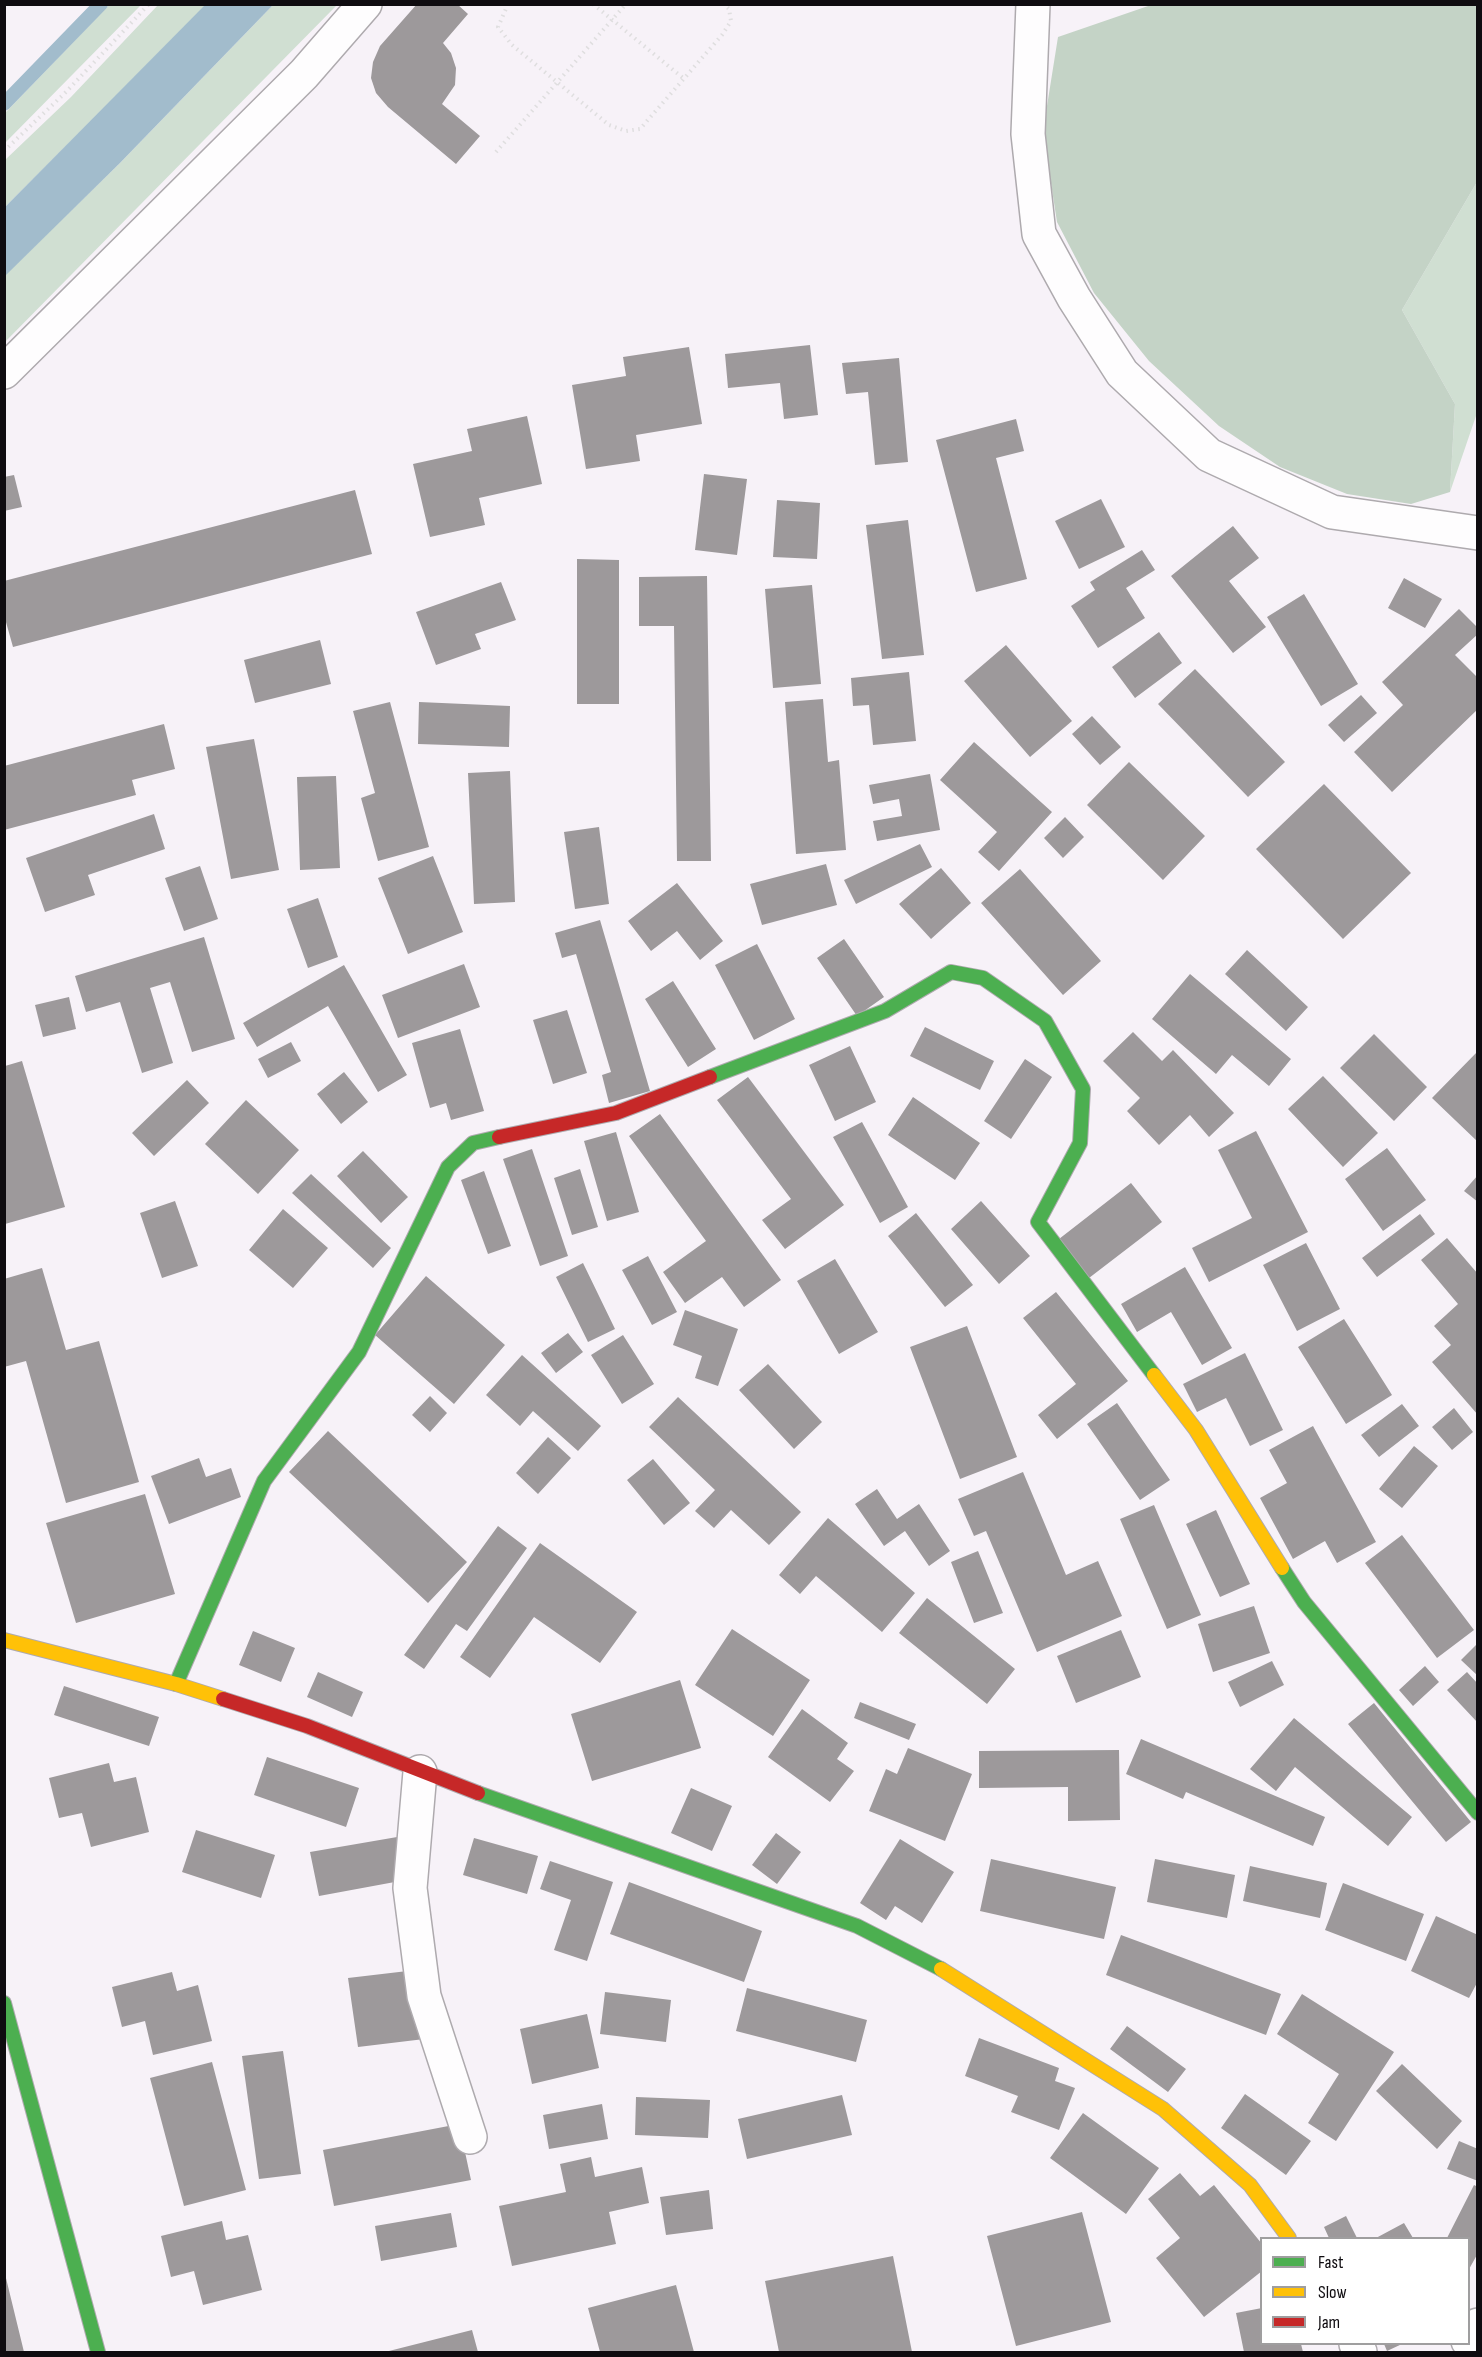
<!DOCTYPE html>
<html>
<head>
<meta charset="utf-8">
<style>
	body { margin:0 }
	#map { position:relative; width:1482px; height:2357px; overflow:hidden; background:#f7f2f8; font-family:"Sofia Sans Condensed",sans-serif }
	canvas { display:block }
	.frame { position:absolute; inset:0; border:6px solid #0f0c10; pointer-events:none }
	.legend { position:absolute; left:1260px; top:2237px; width:210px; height:108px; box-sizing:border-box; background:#fff; border:2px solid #9f9e9f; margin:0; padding:8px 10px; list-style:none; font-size:18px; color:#0f0c10 }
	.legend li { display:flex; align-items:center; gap:12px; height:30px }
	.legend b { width:30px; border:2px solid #9f9e9f }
</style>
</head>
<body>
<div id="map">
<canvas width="1482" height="2357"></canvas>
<div class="frame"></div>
<ul class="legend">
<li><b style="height:8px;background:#4caf50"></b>Fast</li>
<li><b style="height:8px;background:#ffc107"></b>Slow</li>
<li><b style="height:8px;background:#c62828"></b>Jam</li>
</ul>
</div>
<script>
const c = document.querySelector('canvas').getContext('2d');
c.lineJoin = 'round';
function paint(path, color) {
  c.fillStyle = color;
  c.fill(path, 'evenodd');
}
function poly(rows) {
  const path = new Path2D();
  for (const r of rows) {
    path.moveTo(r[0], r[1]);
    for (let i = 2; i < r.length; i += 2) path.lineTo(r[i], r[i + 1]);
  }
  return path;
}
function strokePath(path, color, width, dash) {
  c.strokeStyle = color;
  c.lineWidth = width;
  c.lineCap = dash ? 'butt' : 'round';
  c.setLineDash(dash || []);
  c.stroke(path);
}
paint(poly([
	[109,5,141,5,5,143,5,113],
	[158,5,206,5,5,207,5,160,71,97],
	[273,5,337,5,5,342,4,276,120,163],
	[1477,182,1477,413,1450,492,1455,404,1402,310]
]), '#d0dfd2');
paint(poly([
	[1151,5,1477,5,1477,182,1402,310,1455,404,1450,492,1411,504,1347,494,1280,467,1219,426,1149,361,1094,293,1057,222,1043,131,1058,37]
]), '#c4d3c6');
paint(poly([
	[206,4,273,5,120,163,5,276,5,207]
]), '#a2bccc');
strokePath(poly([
	[4,104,101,4]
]), '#a2bccc', 14);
paint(poly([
	[417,4,457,4,468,14,443,43,451,53,456,68,455,85,442,104,480,136,456,164,388,107,376,93,371,78,373,62,380,46],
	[810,345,818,415,784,419,780,383,728,388,725,354],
	[689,347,702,424,636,435,640,461,586,469,572,385,626,376,623,357],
	[899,358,908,462,875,465,868,392,846,394,842,363],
	[527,416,542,484,479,498,485,525,430,537,413,464,472,451,467,429],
	[1016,419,1024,451,996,458,1027,579,976,592,936,440],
	[704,474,747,479,737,555,695,550],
	[14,475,22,507,4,511,4,477],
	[355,490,372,554,13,647,4,615,4,581],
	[1101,499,1125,547,1079,569,1055,521],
	[777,500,820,503,817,559,773,557],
	[908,520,924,655,882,659,866,525],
	[1233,526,1259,558,1229,581,1266,627,1233,653,1171,576],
	[1142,550,1155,570,1126,588,1145,618,1098,648,1071,606,1095,590,1090,582],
	[577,559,619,560,619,704,577,704],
	[707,576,711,861,677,861,674,626,639,626,639,577],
	[1404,578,1442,599,1425,628,1388,608],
	[501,582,516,620,475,634,481,649,436,665,416,612],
	[812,585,821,684,773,688,765,589],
	[1304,594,1358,684,1321,706,1267,617],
	[1459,609,1478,628,1478,634,1455,655,1478,678,1478,709,1392,792,1354,752,1403,705,1382,682],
	[1159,632,1182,663,1135,698,1112,667],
	[320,640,331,684,255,703,244,660],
	[1006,645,1072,721,1030,757,964,681],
	[1195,669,1285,762,1248,797,1158,704],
	[909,672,916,741,873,745,869,705,853,706,851,678],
	[1361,695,1377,713,1344,742,1328,725],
	[823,699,828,762,839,760,846,850,796,854,785,702],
	[390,702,429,847,378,861,361,798,375,793,353,711],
	[419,702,510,706,509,747,418,744],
	[1092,716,1121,747,1100,765,1072,734],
	[164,724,175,769,132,780,136,795,4,830,4,766],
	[254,739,279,870,231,879,206,747],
	[974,742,1052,812,999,871,978,852,997,832,940,780],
	[1129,762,1205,836,1163,880,1087,805],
	[510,771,515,902,474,904,468,773],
	[930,774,940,830,877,841,873,821,902,816,899,799,873,804,869,785],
	[336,776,340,868,300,870,297,777],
	[1324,784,1411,873,1343,939,1256,849],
	[154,814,165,849,88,875,95,895,45,912,26,858],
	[1065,817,1084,837,1063,858,1044,838],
	[599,827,609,904,575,909,564,832],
	[920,844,932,867,856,904,844,880],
	[433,856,463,932,408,954,378,878],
	[826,864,837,905,762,925,750,884],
	[200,866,218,919,184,931,165,878],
	[941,868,971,903,931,939,899,904],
	[1020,869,1101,961,1063,995,981,903],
	[677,883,723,941,700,960,677,931,651,951,628,921],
	[318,898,338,957,308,968,287,909],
	[600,920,650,1091,609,1103,602,1075,611,1072,576,954,562,958,555,933],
	[204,937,235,1039,192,1052,170,982,150,988,173,1063,142,1073,120,1002,86,1012,75,976],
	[844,939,884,997,857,1016,817,958],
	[757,944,795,1019,754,1040,715,965],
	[1247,950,1308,1007,1286,1031,1225,974],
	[464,964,480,1007,398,1038,382,995],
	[344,965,407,1075,378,1092,328,1006,257,1047,243,1023],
	[1190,974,1291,1059,1269,1086,1232,1055,1216,1074,1152,1019],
	[673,981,716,1049,688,1067,645,999],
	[69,997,76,1029,43,1037,35,1005],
	[567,1010,587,1073,553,1084,533,1020],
	[925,1027,994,1061,980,1090,910,1056],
	[460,1029,484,1111,451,1120,446,1103,430,1108,412,1043],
	[1133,1032,1162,1061,1173,1050,1234,1113,1209,1137,1190,1115,1159,1145,1127,1111,1140,1098,1103,1061],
	[1374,1034,1427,1087,1394,1121,1340,1068],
	[291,1042,301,1061,268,1078,258,1059],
	[850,1046,876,1102,835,1121,809,1065],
	[1478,1051,1478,1142,1432,1098],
	[1025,1059,1052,1077,1011,1139,984,1121],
	[22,1061,65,1207,5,1224,5,1066],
	[344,1072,368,1102,341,1124,317,1094],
	[1323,1076,1378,1133,1343,1167,1288,1109],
	[748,1077,844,1205,785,1249,762,1220,791,1199,717,1100],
	[187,1080,209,1103,154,1156,132,1133],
	[913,1097,980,1143,955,1180,888,1135],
	[246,1100,299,1150,258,1194,205,1144],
	[660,1114,781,1280,744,1307,722,1277,685,1303,663,1272,706,1241,629,1136],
	[862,1122,908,1207,880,1223,833,1137],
	[1256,1131,1308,1232,1209,1282,1192,1248,1252,1218,1218,1150],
	[616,1132,639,1212,607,1221,584,1141],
	[1387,1148,1426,1200,1383,1231,1345,1179],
	[532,1149,568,1256,540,1266,503,1159],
	[363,1151,408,1197,381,1223,337,1176],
	[580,1169,598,1227,572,1235,554,1178],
	[484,1171,511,1246,488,1254,461,1180],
	[311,1174,391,1248,373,1268,292,1193],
	[1478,1175,1478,1202,1464,1191],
	[1131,1183,1162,1222,1089,1278,1059,1239],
	[175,1201,198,1266,162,1278,140,1213],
	[981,1201,1030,1256,999,1284,951,1229],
	[283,1209,328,1248,293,1288,249,1250],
	[916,1213,973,1285,945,1307,888,1236],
	[1420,1214,1435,1234,1377,1277,1362,1258],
	[1447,1238,1478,1274,1478,1415,1432,1362,1451,1345,1434,1326,1458,1304,1421,1260],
	[1306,1243,1340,1309,1297,1331,1263,1265],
	[648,1256,677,1312,652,1325,622,1270],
	[835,1259,878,1332,839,1354,797,1281],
	[583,1263,615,1329,588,1342,556,1277],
	[1185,1267,1232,1348,1202,1365,1171,1312,1137,1332,1121,1304],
	[42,1268,66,1350,99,1341,139,1482,66,1503,26,1361,4,1367,4,1279],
	[426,1276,505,1345,454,1404,375,1335],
	[1056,1292,1128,1381,1057,1439,1038,1415,1076,1384,1023,1318],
	[685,1310,738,1329,718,1386,695,1378,702,1356,673,1345],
	[1344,1319,1392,1395,1346,1424,1298,1347],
	[967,1326,1017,1457,960,1479,910,1347],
	[568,1333,583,1352,556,1373,541,1353],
	[623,1335,654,1384,622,1404,591,1355],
	[1245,1353,1283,1430,1250,1446,1226,1398,1197,1412,1183,1384],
	[522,1355,601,1426,578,1451,533,1411,520,1426,486,1395],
	[768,1364,822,1422,794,1449,739,1390],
	[430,1396,447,1413,430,1432,412,1415],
	[678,1397,801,1512,769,1545,731,1510,714,1528,695,1511,715,1490,649,1427],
	[1117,1403,1170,1480,1140,1500,1087,1424],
	[1402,1404,1419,1426,1379,1457,1361,1435],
	[1454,1408,1473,1432,1452,1450,1432,1427],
	[1313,1426,1376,1542,1337,1563,1325,1541,1293,1559,1260,1498,1287,1483,1269,1450],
	[328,1431,467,1562,428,1603,289,1472],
	[548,1437,571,1458,538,1494,516,1473],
	[1414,1446,1438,1466,1402,1508,1379,1489],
	[199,1458,206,1477,231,1468,241,1497,169,1524,151,1476],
	[653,1459,690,1503,664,1525,627,1480],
	[1023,1472,1066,1575,1098,1561,1122,1616,1037,1652,986,1531,974,1536,958,1499],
	[877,1489,897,1519,919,1504,950,1551,929,1566,905,1531,884,1546,855,1504],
	[145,1494,175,1594,76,1623,46,1523],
	[1154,1505,1201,1615,1167,1629,1120,1519],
	[1216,1510,1250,1584,1220,1597,1186,1524],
	[828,1518,915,1593,882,1632,816,1576,800,1594,779,1575],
	[498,1526,527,1548,467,1631,456,1624,424,1669,404,1655],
	[1402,1535,1474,1630,1437,1658,1365,1563],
	[540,1543,637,1612,600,1663,534,1617,490,1678,460,1657],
	[978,1551,1003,1613,974,1623,951,1562],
	[927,1598,1015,1669,987,1704,899,1633],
	[1254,1606,1270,1653,1213,1672,1198,1624],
	[732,1629,810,1680,773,1736,695,1685],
	[1121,1630,1141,1677,1076,1703,1057,1656],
	[253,1631,295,1648,281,1682,239,1665],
	[1478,1643,1478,1676,1461,1660],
	[1272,1661,1284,1685,1240,1707,1228,1682],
	[1425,1666,1439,1682,1413,1706,1399,1690],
	[318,1672,363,1692,352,1717,307,1697],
	[1467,1672,1478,1684,1478,1723,1447,1690],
	[680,1680,701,1748,592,1781,571,1714],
	[64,1686,159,1717,149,1746,54,1715],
	[860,1702,916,1724,909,1740,854,1718],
	[1374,1703,1471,1822,1446,1842,1348,1724],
	[802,1709,848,1743,837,1759,854,1771,830,1802,768,1757],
	[1294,1718,1412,1817,1388,1846,1295,1767,1276,1791,1250,1769],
	[1141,1739,1325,1817,1313,1846,1186,1792,1183,1799,1126,1774],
	[908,1748,972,1774,945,1841,869,1811,886,1769,897,1774],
	[1119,1750,1120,1820,1068,1821,1068,1787,979,1788,979,1751],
	[267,1757,359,1788,346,1827,254,1795],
	[109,1763,114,1782,136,1777,149,1832,91,1847,82,1813,59,1818,49,1778],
	[691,1788,732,1806,712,1851,671,1833],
	[196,1830,275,1855,261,1898,182,1872],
	[776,1833,801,1852,777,1884,752,1865],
	[403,1836,411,1879,319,1896,310,1852],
	[474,1838,538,1856,527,1894,463,1875],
	[900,1839,954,1872,922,1923,895,1906,886,1920,860,1903],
	[991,1859,1116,1887,1104,1939,980,1911],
	[1155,1859,1235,1875,1227,1918,1147,1902],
	[550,1861,613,1882,587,1961,554,1950,571,1900,540,1889],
	[1250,1866,1327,1883,1320,1918,1243,1901],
	[629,1882,762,1931,744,1982,610,1934],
	[1343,1883,1424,1914,1406,1961,1325,1930],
	[1436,1916,1478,1935,1478,1981,1469,1998,1411,1971],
	[1121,1935,1281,1994,1266,2035,1106,1975],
	[433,1968,441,2037,358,2047,348,1978],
	[172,1972,177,1991,198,1985,212,2041,153,2055,145,2021,122,2027,112,1987],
	[747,1988,867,2020,856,2062,736,2031],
	[605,1992,671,2000,666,2042,600,2034],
	[1302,1994,1394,2052,1336,2141,1308,2123,1339,2074,1277,2034],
	[587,2014,599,2068,532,2084,520,2029],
	[1127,2026,1186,2069,1168,2092,1110,2049],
	[979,2038,1059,2068,1055,2081,1075,2088,1059,2130,1011,2112,1018,2096,965,2076],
	[283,2051,301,2174,259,2179,242,2056],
	[212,2062,246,2190,184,2206,150,2078],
	[1402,2064,1462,2121,1437,2149,1376,2091],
	[1245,2094,1311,2141,1286,2175,1221,2128],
	[842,2095,852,2135,747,2159,738,2119],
	[636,2097,710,2100,708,2138,635,2135],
	[602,2104,608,2139,549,2149,543,2115],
	[1083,2113,1159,2168,1126,2214,1050,2158],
	[459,2124,471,2180,334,2206,323,2150],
	[1459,2141,1478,2149,1478,2181,1447,2169],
	[591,2157,595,2177,642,2167,649,2203,609,2212,616,2244,512,2266,499,2206,566,2192,560,2164],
	[1180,2173,1200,2196,1214,2185,1262,2244,1262,2271,1204,2317,1156,2258,1180,2238,1148,2199],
	[1474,2185,1478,2187,1478,2253,1468,2271,1468,2238,1447,2238],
	[709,2190,713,2229,666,2235,660,2197],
	[1082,2212,1111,2322,1016,2346,987,2236],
	[451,2213,457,2247,381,2261,375,2226],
	[1346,2216,1357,2238,1329,2238,1324,2227],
	[222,2221,226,2240,248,2235,262,2290,203,2305,194,2271,171,2277,161,2236],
	[1404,2223,1413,2238,1376,2238],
	[893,2256,912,2352,779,2352,765,2281],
	[4,2274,5,2274,24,2352,4,2352],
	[676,2285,694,2352,600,2352,588,2308],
	[1262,2308,1262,2344,1301,2344,1303,2352,1244,2352,1236,2313],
	[472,2330,478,2352,385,2352],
	[1384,2344,1402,2344,1387,2351]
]), '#9d999b');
const street = poly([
	[1033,4,1028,134,1039,234,1074,298,1122,373,1209,455,1332,512,1478,533],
	[4,372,304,74,365,4],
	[420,1772,410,1888,424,1996,470,2137],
	[1468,2341,1478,2325],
	[1356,2344,1360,2352]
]);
const fast = poly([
	[710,1077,885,1011,951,972,983,978,1045,1021,1083,1089,1080,1143,1038,1222,1154,1375],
	[1282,1568,1304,1602,1478,1813],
	[176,1684,264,1481,359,1352,448,1167,473,1143,499,1137],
	[478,1793,857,1926,941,1969],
	[4,2003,98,2352]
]);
const slow = poly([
	[1154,1375,1196,1430,1282,1568],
	[4,1640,176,1684,223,1699],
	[941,1969,1163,2109,1250,2185,1289,2238]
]);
const jam = poly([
	[499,1137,616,1113,710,1077],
	[223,1699,307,1726,478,1793]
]);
strokePath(street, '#aeaaae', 36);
strokePath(fast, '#aeaaae', 16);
strokePath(slow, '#aeaaae', 16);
strokePath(jam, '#aeaaae', 16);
strokePath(poly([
	[508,4,498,27,512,45,609,125,626,131,640,129,722,35,731,21,729,9,724,4],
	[593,4,683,78],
	[4,151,66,92,149,4],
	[496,152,626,4]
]), '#dfdedf', 4, [1.5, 4.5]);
strokePath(street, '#fefdfe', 33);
strokePath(fast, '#4caf50', 14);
strokePath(slow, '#ffc107', 14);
strokePath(jam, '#c62828', 14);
</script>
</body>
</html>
